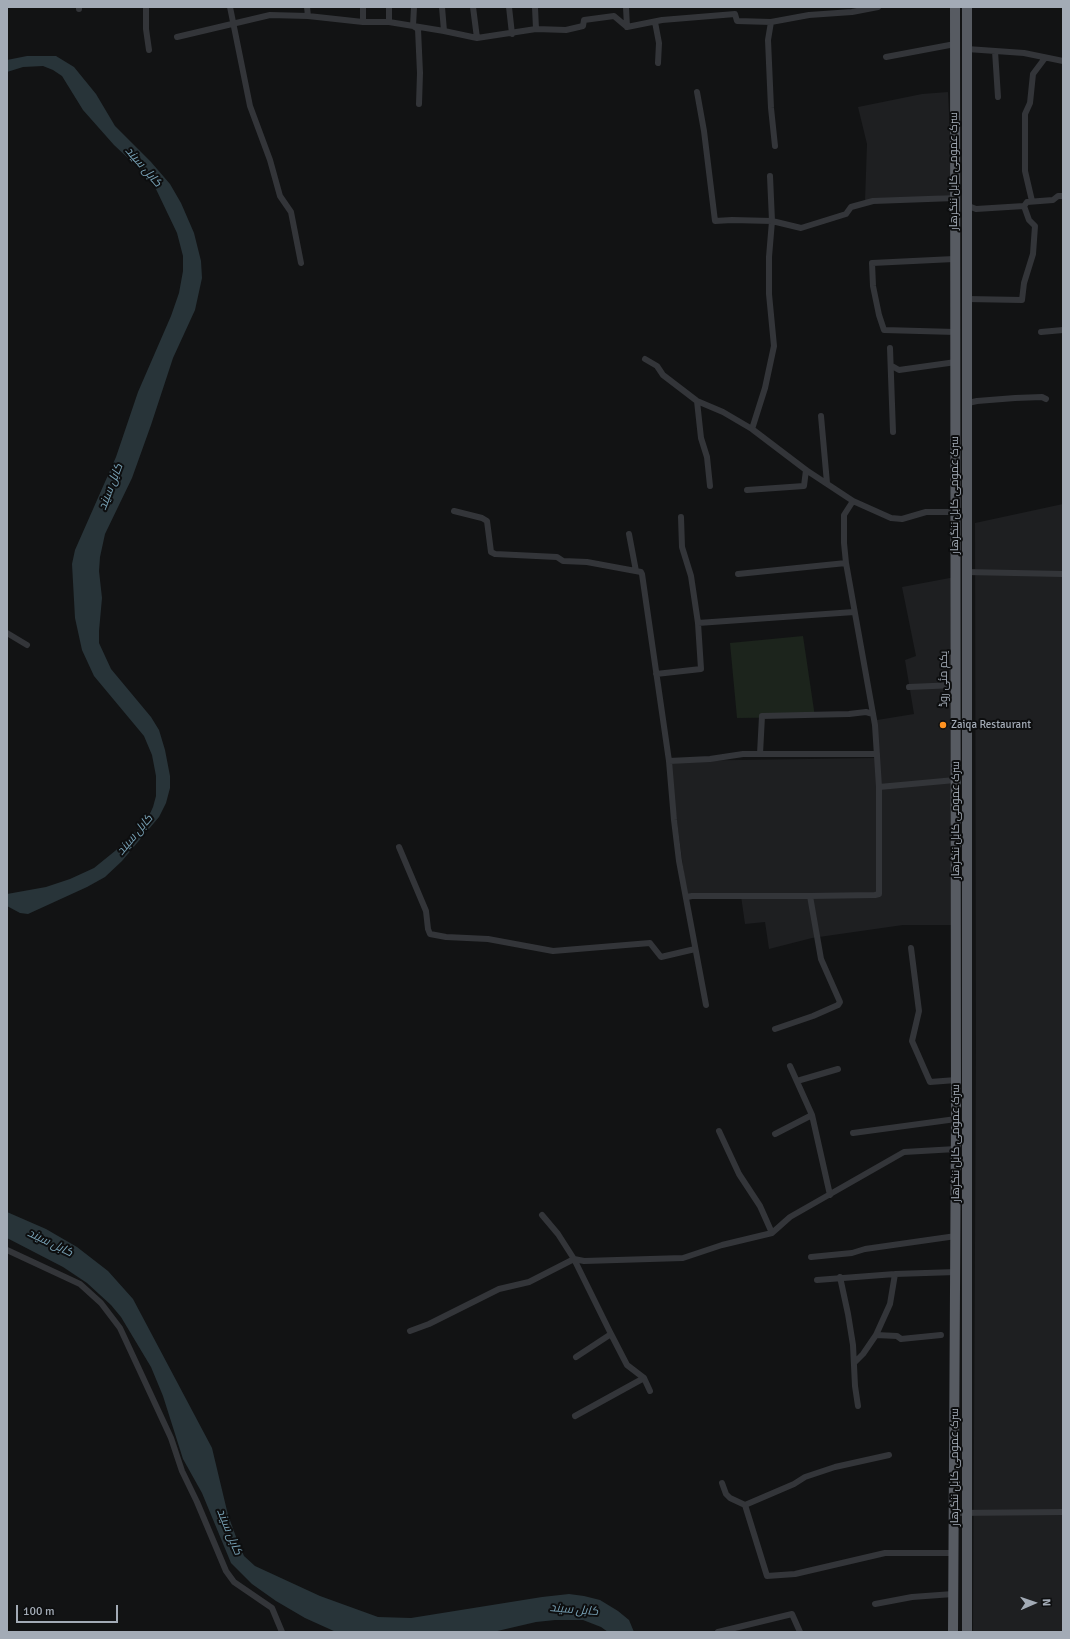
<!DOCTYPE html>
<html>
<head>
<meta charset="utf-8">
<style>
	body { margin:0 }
	#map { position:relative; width:1070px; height:1639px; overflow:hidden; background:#121314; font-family:Signika,sans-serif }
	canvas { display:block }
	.frame { position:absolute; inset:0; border:8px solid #a3abb6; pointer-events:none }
	.north { position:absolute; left:1014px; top:1583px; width:40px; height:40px; -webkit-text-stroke:3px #0d0e0f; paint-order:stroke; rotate:88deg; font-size:11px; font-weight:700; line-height:16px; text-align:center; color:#a3abb6 }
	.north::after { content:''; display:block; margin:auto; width:14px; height:18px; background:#a3abb6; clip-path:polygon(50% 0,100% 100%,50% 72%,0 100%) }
	.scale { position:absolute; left:16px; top:1605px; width:102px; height:18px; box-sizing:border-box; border:2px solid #a3abb6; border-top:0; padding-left:5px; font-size:12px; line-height:14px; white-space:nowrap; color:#a3abb6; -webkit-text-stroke:3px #0d0e0f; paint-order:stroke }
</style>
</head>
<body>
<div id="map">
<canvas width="1070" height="1639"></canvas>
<div class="frame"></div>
<div class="north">N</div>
<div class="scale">100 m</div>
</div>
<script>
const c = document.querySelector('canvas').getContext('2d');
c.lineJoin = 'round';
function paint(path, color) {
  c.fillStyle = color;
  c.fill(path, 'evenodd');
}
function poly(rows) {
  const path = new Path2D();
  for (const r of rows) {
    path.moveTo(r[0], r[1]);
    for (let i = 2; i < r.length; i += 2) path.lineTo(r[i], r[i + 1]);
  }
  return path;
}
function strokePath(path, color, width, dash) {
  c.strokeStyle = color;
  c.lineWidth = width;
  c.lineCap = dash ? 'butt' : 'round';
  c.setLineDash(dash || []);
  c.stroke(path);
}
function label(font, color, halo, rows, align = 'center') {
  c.font = font + ' Signika,Cairo,sans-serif';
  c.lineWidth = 4;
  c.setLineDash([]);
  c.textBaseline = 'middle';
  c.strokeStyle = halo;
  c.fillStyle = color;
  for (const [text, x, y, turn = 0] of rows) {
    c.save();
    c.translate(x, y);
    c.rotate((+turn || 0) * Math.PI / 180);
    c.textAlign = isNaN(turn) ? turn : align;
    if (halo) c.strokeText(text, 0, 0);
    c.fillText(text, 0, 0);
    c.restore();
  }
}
paint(poly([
	[948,92,953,195,865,201,867,144,858,107,922,94],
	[1063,504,1063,1632,973,1632,976,1048,975,523],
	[955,577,956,925,903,925,812,938,769,949,765,922,745,924,741,896,687,897,669,761,877,758,877,720,914,714,905,660,916,656,902,587]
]), '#1e1f21');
paint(poly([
	[803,636,815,717,737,718,730,643]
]), '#1c241c');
paint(poly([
	[27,56,56,56,74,67,96,94,115,126,151,162,170,184,181,203,194,233,201,261,202,278,195,310,173,358,151,425,132,478,105,534,100,557,99,571,102,598,99,631,99,643,111,669,151,717,159,730,165,750,170,776,170,788,166,803,159,817,137,843,122,861,105,877,87,887,28,914,20,913,7,906,7,894,46,887,70,879,94,868,115,851,135,832,148,818,153,807,156,796,156,776,152,755,144,736,94,676,82,650,75,618,72,564,75,550,116,457,138,392,171,316,179,293,183,271,183,256,177,233,155,187,146,175,114,145,83,110,62,76,53,70,43,66,23,67,7,72,7,60],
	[7,1212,46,1229,77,1247,108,1271,133,1299,212,1448,228,1515,239,1545,244,1556,255,1566,320,1596,378,1617,411,1618,542,1597,569,1594,584,1596,600,1600,618,1611,629,1620,634,1632,608,1632,601,1627,583,1620,555,1620,536,1622,493,1632,336,1632,305,1618,276,1601,252,1584,231,1563,202,1493,183,1459,163,1396,151,1367,121,1317,111,1305,87,1283,63,1267,7,1238]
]), '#283439');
strokePath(poly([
	[79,7,79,9],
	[146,7,146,29,149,50],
	[230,7,250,106,270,160,280,196,291,212,301,263],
	[307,7,308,16],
	[363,7,363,22],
	[389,7,389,22],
	[414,7,413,26,418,29,420,73,419,104],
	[442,7,444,31],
	[509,7,512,34],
	[535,7,536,29],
	[626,7,627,27],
	[655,22,659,43,658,63],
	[771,22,768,40,771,108,775,146],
	[177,37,270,15,308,16,363,22,389,22,444,31,477,38,473,7],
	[477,38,536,29,566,30,583,26,584,20,614,16,627,27,662,20,735,14,737,21,771,22,809,15,852,12,878,7],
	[967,49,1024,53,1063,61],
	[995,51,998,97],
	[886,57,955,44],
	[697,92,704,131,715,221,732,220,772,221,801,228,846,214,851,207,873,201,955,198],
	[1032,201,1025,171,1025,114,1030,103,1033,74,1045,58],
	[966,205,976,209,1024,206,1027,202,1053,200,1058,196,1063,196],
	[954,259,872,263,873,286,879,315,884,330,955,332],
	[967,299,1022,300,1024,283,1033,254,1035,226,1029,220,1024,206],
	[1041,332,1063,330],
	[890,348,893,432],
	[645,359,657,366,663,375,697,401,723,412,752,429,806,470,853,501,891,518,902,519,926,512,955,512],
	[892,366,899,370,956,362],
	[697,401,701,438,707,457,710,486],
	[968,403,977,401,1015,398,1042,397,1046,399],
	[821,416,827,483],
	[752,429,765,388,774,346,769,294,769,257,772,221,770,176],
	[747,490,804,486,806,470],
	[454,511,482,518,487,521,491,552,495,554,557,557,563,561,587,562,641,572,642,574,669,761,674,820,679,861,706,1005],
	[629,534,636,571],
	[966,572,1063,574],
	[738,574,846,563],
	[698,623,854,612],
	[7,633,27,645],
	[656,674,701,669,698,623,691,576,682,547,681,517],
	[909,687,956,685],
	[760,754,762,716,849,714,866,712,873,714],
	[669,761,710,759,743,754,877,754],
	[879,787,955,780],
	[399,847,426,911,428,929,430,934,446,937,488,939,553,951,650,943,661,957,695,949],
	[687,897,692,896,810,896,875,895,879,894,879,787,875,725,846,563,844,543,844,515,853,501],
	[911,948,919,1011,912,1041,930,1082,956,1080],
	[775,1029,813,1016,838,1005,840,1002,821,959,810,896],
	[790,1066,812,1115,830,1195],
	[797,1081,838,1069],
	[719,1131,739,1174,760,1206,772,1233],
	[853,1133,956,1119],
	[775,1134,812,1115],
	[542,1215,558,1234,574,1259,611,1334,576,1357],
	[7,1250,80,1284,101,1303,120,1328,171,1438,182,1471,197,1502,226,1571,234,1582,272,1608,282,1632],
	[811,1257,852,1253,865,1249,956,1236],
	[840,1277,848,1314,853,1345,855,1386,858,1406],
	[817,1280,895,1274,956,1272],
	[410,1331,429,1324,499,1289,529,1282,574,1259,584,1261,683,1258,722,1245,772,1233,790,1217,904,1152,956,1149],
	[611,1334,627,1365,644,1378,650,1391],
	[876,1335,897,1336,901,1339,941,1335],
	[854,1363,863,1354,876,1335,890,1304,895,1274],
	[575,1416,644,1378],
	[722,1483,726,1494,730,1498,745,1505,794,1484,805,1477,835,1467,889,1455],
	[745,1505,767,1576,795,1574,885,1553,953,1553],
	[954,1513,1063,1512],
	[875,1604,912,1597,953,1594],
	[718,1632,792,1614,800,1632]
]), '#333539', 6);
strokePath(poly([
	[967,7,967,1632],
	[953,1632,956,1119,955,7]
]), '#575b62', 10);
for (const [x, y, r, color] of [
	[943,725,4,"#ff9220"]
]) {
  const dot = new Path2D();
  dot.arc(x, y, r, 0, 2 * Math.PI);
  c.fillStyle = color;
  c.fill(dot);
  strokePath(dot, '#0d0e0f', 1.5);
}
label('11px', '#a3abb6', '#0d0e0f', [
	["سرک عمومی کابل ننگرهار",954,171,-90],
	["سرک عمومی کابل ننگرهار",955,495,-90],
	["یکم مئی روڈ",944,679,-90],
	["سرک عمومی کابل ننگرهار",956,820,-90],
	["سرک عمومی کابل ننگرهار",956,1143,-90],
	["سرک عمومی کابل ننگرهار",955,1467,-90]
]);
label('11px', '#a3abb6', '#0d0e0f', [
	["Zaiqa Restaurant",951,725]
], 'left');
label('italic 12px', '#77a0b4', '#0d0e0f', [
	["کابل سيند",143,167,49],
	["کابل سيند",111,487,-69],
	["کابل سيند",135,835,-50],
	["کابل سيند",50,1243,26],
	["کابل سيند",229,1532,68],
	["کابل سيند",574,1610,5]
]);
</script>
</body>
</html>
